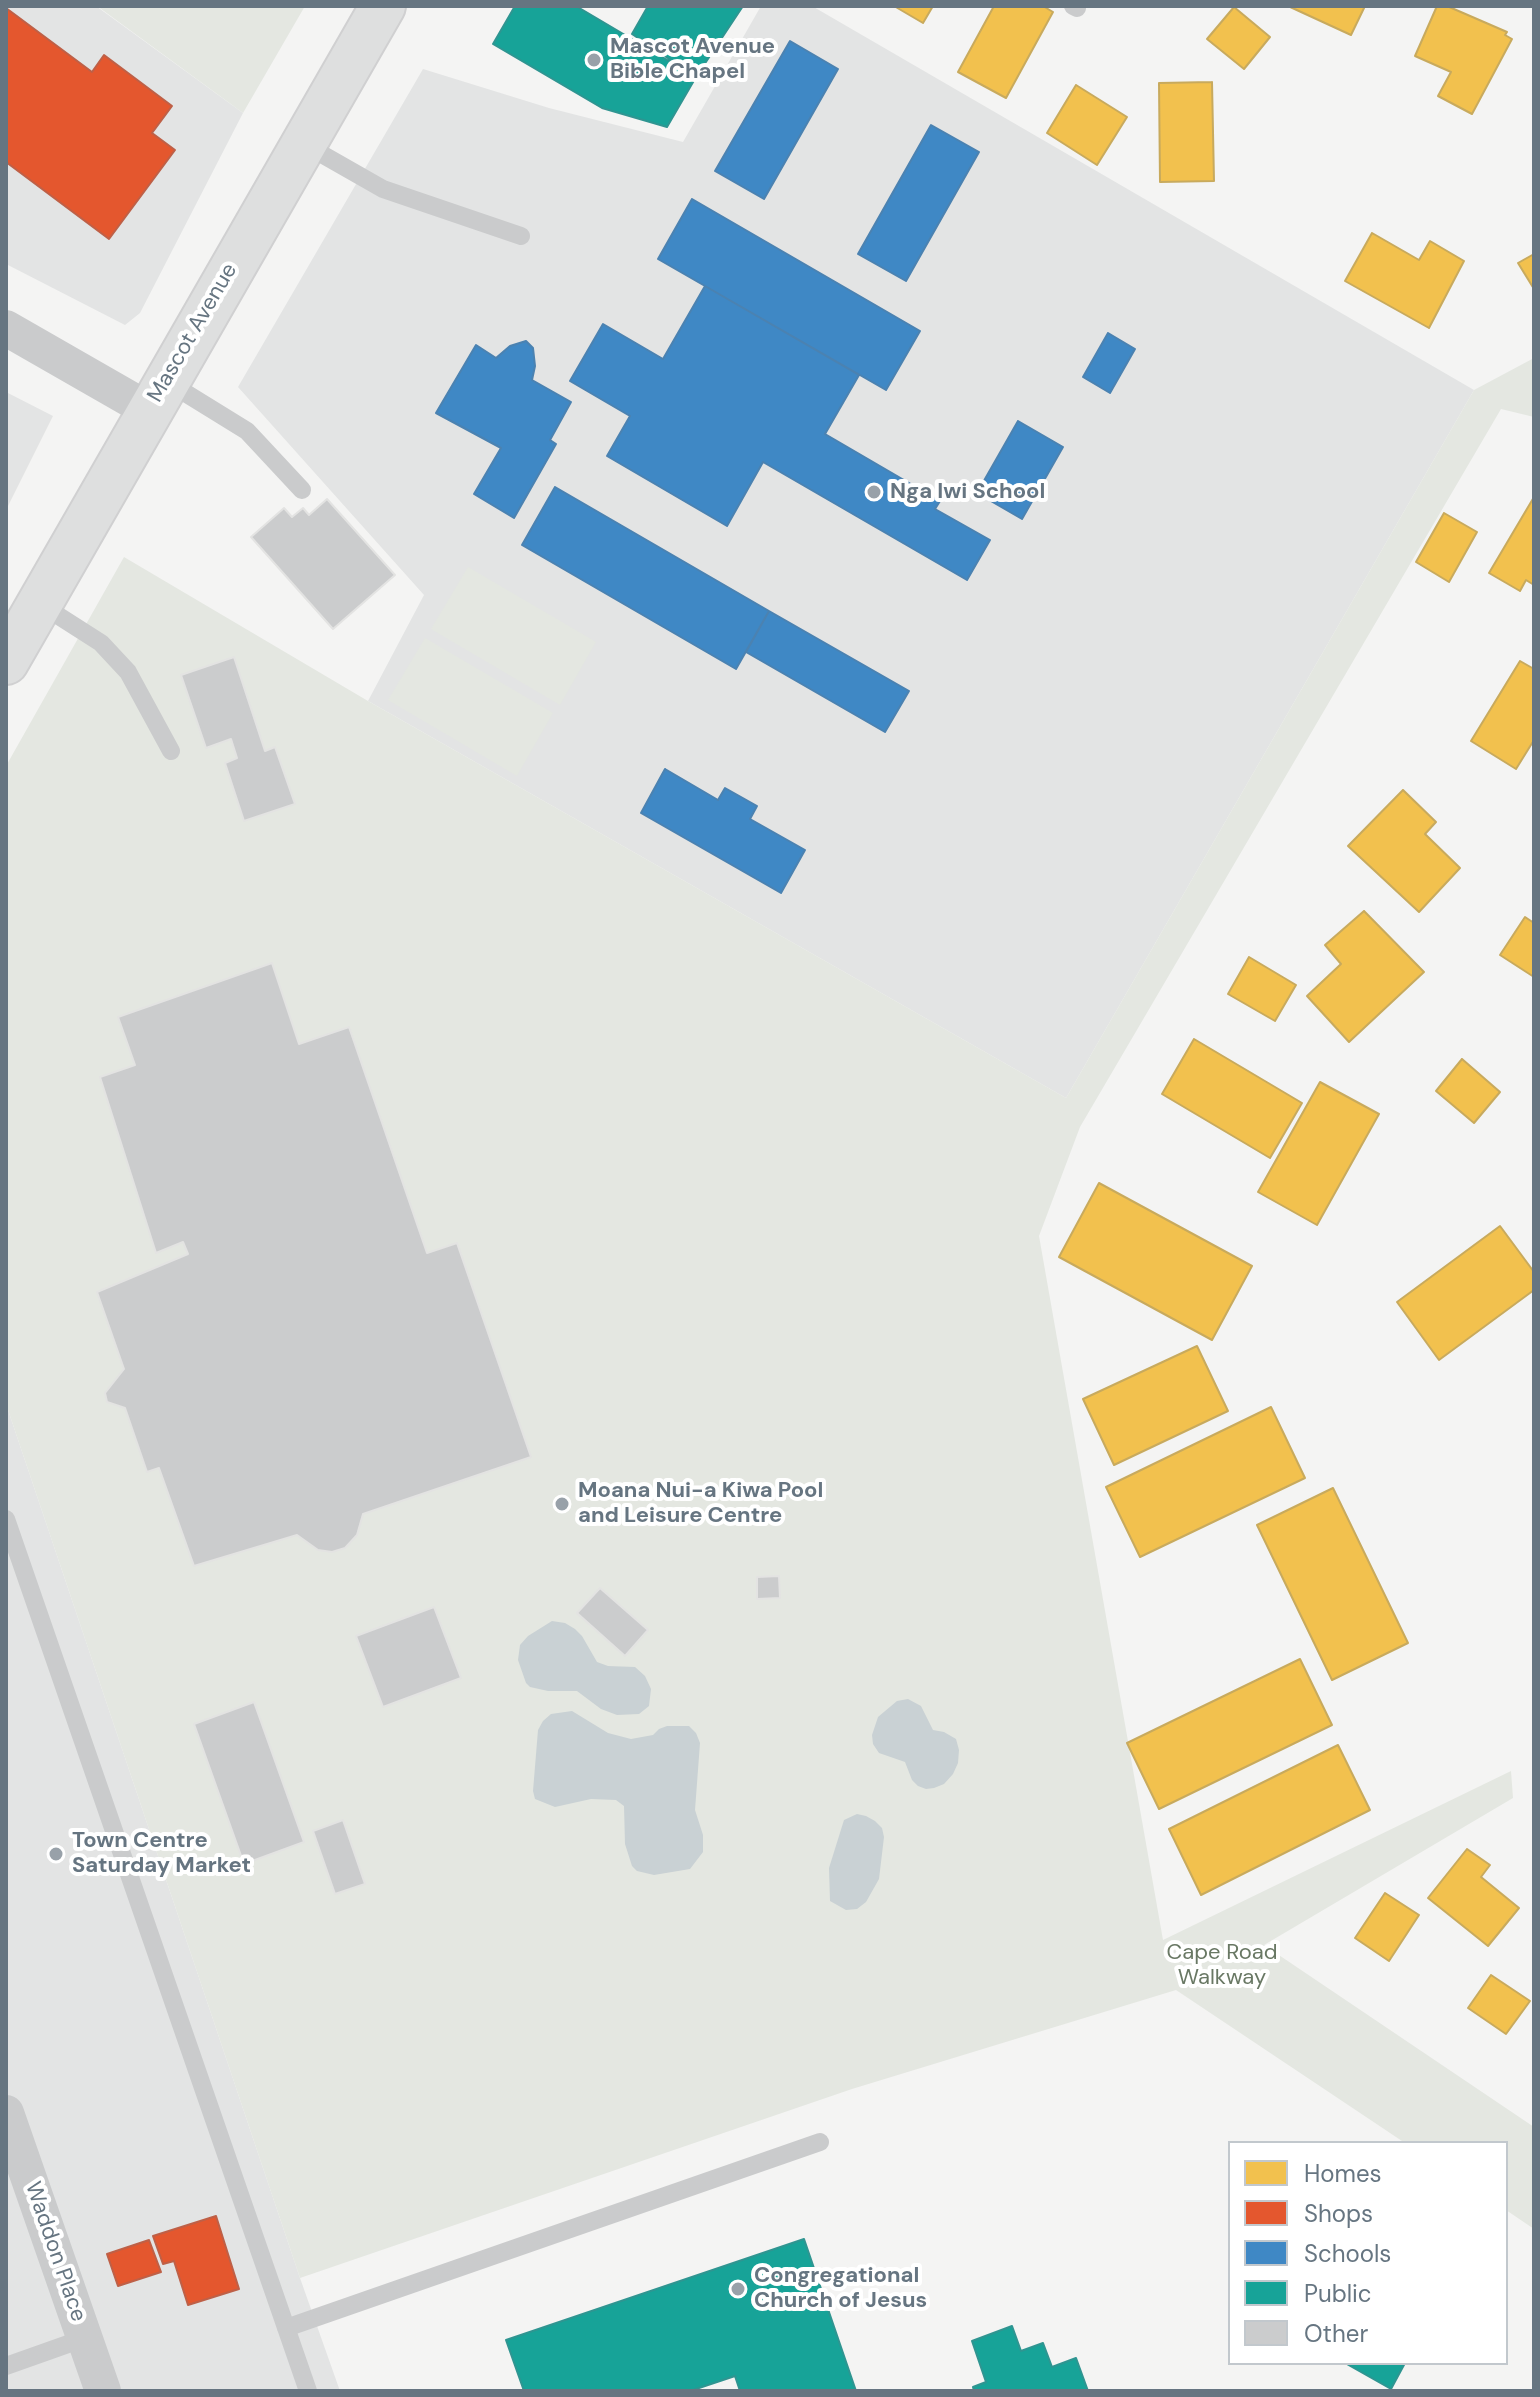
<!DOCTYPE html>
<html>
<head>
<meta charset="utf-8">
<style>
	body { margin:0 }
	#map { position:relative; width:1540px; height:2397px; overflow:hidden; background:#f4f4f3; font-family:"DM Sans",sans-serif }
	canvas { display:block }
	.frame { position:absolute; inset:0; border:8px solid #667581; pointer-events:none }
	.legend { position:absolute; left:1228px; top:2141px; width:280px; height:224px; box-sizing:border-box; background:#fff; border:2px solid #c2c8cd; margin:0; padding:10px 14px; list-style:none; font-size:24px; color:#667581 }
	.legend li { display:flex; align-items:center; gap:16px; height:40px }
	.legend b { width:40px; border:2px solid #c2c8cd }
</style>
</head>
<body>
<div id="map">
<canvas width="1540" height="2397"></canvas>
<div class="frame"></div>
<ul class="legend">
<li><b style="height:22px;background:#f2c14e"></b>Homes</li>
<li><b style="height:22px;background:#e4572e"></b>Shops</li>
<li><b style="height:22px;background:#3f88c5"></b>Schools</li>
<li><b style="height:22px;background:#17a398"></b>Public</li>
<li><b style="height:22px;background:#cbcccd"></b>Other</li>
</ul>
</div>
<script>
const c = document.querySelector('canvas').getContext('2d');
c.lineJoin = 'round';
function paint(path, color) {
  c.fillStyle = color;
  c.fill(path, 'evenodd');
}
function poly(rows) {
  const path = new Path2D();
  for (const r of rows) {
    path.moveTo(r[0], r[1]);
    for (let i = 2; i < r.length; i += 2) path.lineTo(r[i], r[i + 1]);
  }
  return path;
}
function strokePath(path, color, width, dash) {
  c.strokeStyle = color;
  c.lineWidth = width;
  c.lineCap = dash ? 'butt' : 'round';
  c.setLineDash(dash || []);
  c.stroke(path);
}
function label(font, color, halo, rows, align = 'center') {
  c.font = font + ' "DM Sans",sans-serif';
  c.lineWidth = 8;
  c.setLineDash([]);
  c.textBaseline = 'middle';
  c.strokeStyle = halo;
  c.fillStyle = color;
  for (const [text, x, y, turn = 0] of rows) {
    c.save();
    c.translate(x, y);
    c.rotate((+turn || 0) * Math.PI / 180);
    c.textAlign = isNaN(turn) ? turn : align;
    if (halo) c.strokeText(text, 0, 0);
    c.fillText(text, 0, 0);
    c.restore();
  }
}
paint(poly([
	[6,6,96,6,243,113,140,313,125,325,6,264],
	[761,6,812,6,1474,390,1066,1098,368,701,424,595,238,387,423,69,549,108,683,142],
	[6,392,53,416,6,510],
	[6,1404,300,2278,340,2391,6,2391]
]), '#e3e4e4');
paint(poly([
	[97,6,305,6,243,113],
	[1534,358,1534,417,1501,409,1080,1127,1039,1236,1163,1940,1511,1771,1513,1798,1264,1945,1534,2127,1534,2229,1506,2210,1506,2143,1405,2143,1176,1990,852,2089,300,2278,6,1404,6,766,124,557,368,701,1066,1098,1474,390],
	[468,567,596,642,560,705,431,629],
	[425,638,553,713,517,776,388,700]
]), '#e4e7e1');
paint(poly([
	[552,1621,565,1623,575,1629,582,1636,597,1662,608,1666,635,1667,645,1676,651,1689,649,1706,639,1714,617,1715,601,1709,577,1691,548,1691,530,1687,526,1683,518,1660,520,1645,528,1636],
	[908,1699,921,1706,933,1730,944,1732,956,1739,959,1750,958,1763,953,1774,944,1784,934,1788,926,1789,918,1786,912,1780,905,1762,879,1753,873,1744,872,1735,878,1717,897,1701],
	[572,1711,608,1733,631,1739,653,1735,659,1729,667,1726,689,1726,696,1733,700,1743,695,1810,703,1835,703,1852,690,1869,654,1875,637,1871,632,1866,625,1844,624,1806,616,1800,591,1799,555,1807,535,1799,533,1791,538,1730,543,1721,551,1714],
	[857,1814,866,1816,875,1821,882,1828,884,1837,879,1879,866,1902,857,1909,846,1910,830,1901,829,1868,844,1820]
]), '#c9d1d4');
const homes = poly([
	[894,6,933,6,923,23,894,6],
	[994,6,1043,6,1053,12,1006,98,958,72,994,6],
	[1288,6,1365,6,1351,35,1288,6],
	[1437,6,1447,6,1507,32,1505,35,1512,39,1472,114,1438,96,1451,72,1415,56,1437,6],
	[1234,7,1270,37,1244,69,1207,39,1234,7],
	[1212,82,1214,181,1160,182,1159,83,1212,82],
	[1076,85,1127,117,1097,165,1047,133,1076,85],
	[1372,233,1419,260,1430,241,1464,261,1429,328,1345,281,1372,233],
	[1534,254,1534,289,1518,263,1534,254],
	[1534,497,1534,585,1526,580,1520,591,1489,573,1534,497],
	[1444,513,1477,532,1449,582,1416,562,1444,513],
	[1520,661,1534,669,1534,740,1516,769,1471,741,1520,661],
	[1403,790,1436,822,1425,834,1460,868,1419,912,1348,846,1403,790],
	[1364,911,1424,972,1349,1042,1307,996,1341,964,1325,945,1364,911],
	[1525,917,1534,923,1534,977,1500,955,1525,917],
	[1249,957,1296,985,1275,1021,1228,994,1249,957],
	[1194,1039,1302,1103,1270,1158,1162,1094,1194,1039],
	[1462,1059,1500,1092,1474,1123,1436,1091,1462,1059],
	[1320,1082,1379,1114,1317,1225,1258,1192,1320,1082],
	[1099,1183,1252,1266,1212,1340,1059,1257,1099,1183],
	[1500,1226,1534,1272,1534,1290,1439,1360,1397,1302,1500,1226],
	[1197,1346,1228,1411,1114,1465,1083,1399,1197,1346],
	[1271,1407,1305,1478,1140,1557,1106,1487,1271,1407],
	[1333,1488,1408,1643,1332,1680,1257,1525,1333,1488],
	[1300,1659,1332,1725,1159,1809,1127,1743,1300,1659],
	[1338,1745,1370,1810,1201,1895,1169,1829,1338,1745],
	[1467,1849,1490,1865,1481,1877,1519,1908,1488,1946,1428,1898,1467,1849],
	[1385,1893,1419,1915,1389,1961,1355,1938,1385,1893],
	[1491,1975,1530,2001,1506,2034,1468,2008,1491,1975]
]);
paint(homes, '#f2c14e');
strokePath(homes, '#c8aa5d', 2);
const shops = poly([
	[6,8,92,72,104,55,172,106,152,133,175,150,109,239,6,162,6,8],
	[216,2216,239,2289,188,2305,174,2261,163,2264,153,2236,216,2216],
	[149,2240,161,2272,118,2286,107,2254,149,2240]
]);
paint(shops, '#e4572e');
strokePath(shops, '#be6047', 2);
const schools = poly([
	[790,41,838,69,764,199,715,171,790,41],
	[931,125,979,152,906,281,858,254,931,125],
	[692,199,920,331,886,390,658,259,692,199],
	[705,286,859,375,825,434,940,501,935,509,990,540,967,580,763,462,727,526,607,456,630,416,570,381,603,324,663,359,705,286],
	[1108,333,1135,349,1110,393,1083,377,1108,333],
	[526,341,533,348,535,366,532,380,571,402,550,440,556,444,514,518,474,494,501,448,436,413,476,345,496,358,510,346,526,341],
	[1018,421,1063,447,1022,519,977,493,1018,421],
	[555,487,769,611,736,669,522,545,555,487],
	[769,611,909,691,885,732,746,652,769,611],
	[665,769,718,800,725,788,757,806,750,819,805,850,781,893,641,813,665,769]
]);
paint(schools, '#3f88c5');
strokePath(schools, '#4b82b1', 2);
const public = poly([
	[515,6,576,6,696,77,667,127,602,108,493,44,515,6],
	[648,6,743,6,696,77,632,34,648,6],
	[804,2239,856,2391,740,2391,735,2376,690,2391,524,2391,506,2340,804,2239],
	[1012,2326,1021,2351,1043,2343,1052,2367,1076,2358,1088,2391,974,2391,973,2387,986,2382,972,2341,1012,2326],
	[1345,2363,1405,2363,1391,2389,1345,2363]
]);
paint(public, '#17a398');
strokePath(public, '#2f9591', 2);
const building = poly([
	[327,499,395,575,333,629,251,537,284,508,292,517,303,508,309,515,327,499],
	[234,657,265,751,275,747,295,804,244,821,225,763,237,758,231,739,206,748,181,675,234,657],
	[272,963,299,1044,349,1027,427,1253,457,1243,531,1457,363,1514,357,1535,345,1548,332,1552,318,1550,297,1535,194,1566,159,1468,147,1472,125,1408,107,1402,105,1393,124,1369,97,1292,188,1254,183,1242,156,1253,100,1077,135,1065,118,1017,272,963],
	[779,1576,780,1598,757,1599,757,1577,779,1576],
	[600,1588,648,1630,625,1656,577,1613,600,1588],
	[434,1607,461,1678,383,1707,356,1636,434,1607],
	[254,1702,304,1842,244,1864,194,1724,254,1702],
	[343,1820,365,1884,335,1894,313,1831,343,1820]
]);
paint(building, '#cbcccd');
strokePath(building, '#e3e3e2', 2);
const secondary = poly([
	[6,662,383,6]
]);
strokePath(secondary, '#d0d0d1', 48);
strokePath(poly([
	[1073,6,1077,8],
	[304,144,383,189,521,236],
	[166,381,247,431,302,490],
	[40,604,101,643,128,672,171,751],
	[6,1519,308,2391],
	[286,2328,820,2142],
	[6,2366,85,2338]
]), '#cacbcc', 18);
strokePath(poly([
	[6,328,149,410],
	[6,2113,103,2391]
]), '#cacbcc', 36);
strokePath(secondary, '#dedfdf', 44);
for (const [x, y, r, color] of [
	[594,60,8,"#98a1a9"],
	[874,492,8,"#98a1a9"],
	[562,1504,8,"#98a1a9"],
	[56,1854,8,"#98a1a9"],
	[738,2289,8,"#98a1a9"]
]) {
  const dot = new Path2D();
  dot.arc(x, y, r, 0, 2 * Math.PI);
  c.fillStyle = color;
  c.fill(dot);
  strokePath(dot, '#fff', 3);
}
label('bold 22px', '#667581', '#fff', [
	["Mascot Avenue",610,47],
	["Bible Chapel",610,72],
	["Nga Iwi School",890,492],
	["Moana Nui-a Kiwa Pool",578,1491],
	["and Leisure Centre",578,1516],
	["Town Centre",72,1841],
	["Saturday Market",72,1866],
	["Congregational",754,2276],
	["Church of Jesus",754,2301]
], 'left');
label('22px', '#667581', '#fff', [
	["Mascot Avenue",193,333,-60],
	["Waddon Place",55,2252,71]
]);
label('22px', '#697864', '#fff', [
	["Cape Road",1222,1953],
	["Walkway",1222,1978]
]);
</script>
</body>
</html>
